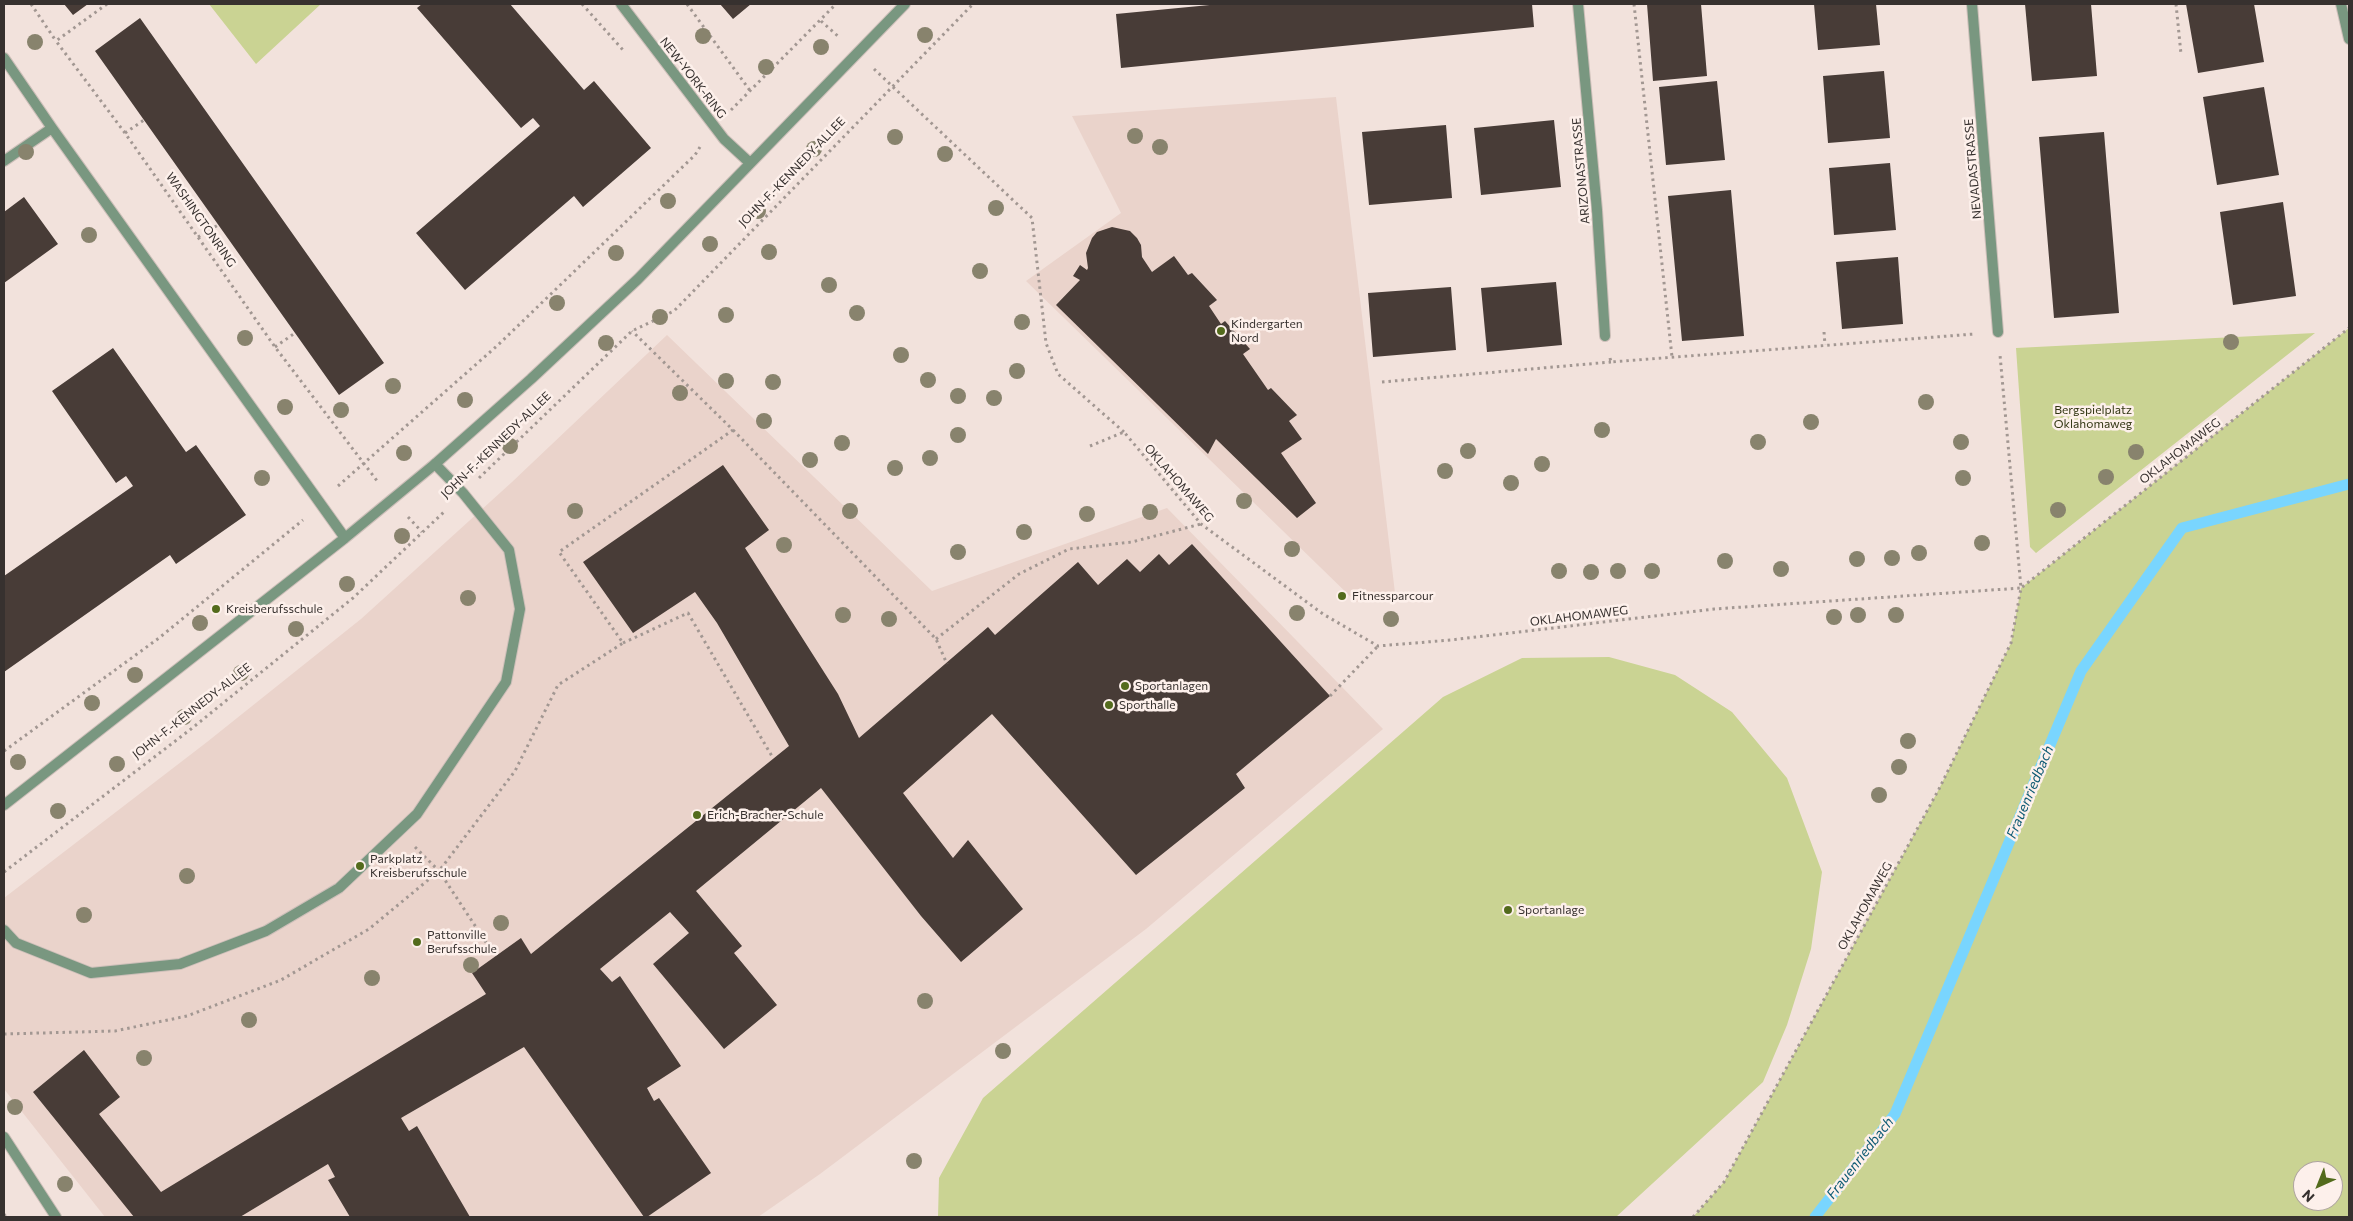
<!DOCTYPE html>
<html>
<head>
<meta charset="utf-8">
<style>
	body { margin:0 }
	#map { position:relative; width:2353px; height:1221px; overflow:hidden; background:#f2e2dc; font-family:Commissioner,sans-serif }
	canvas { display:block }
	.frame { position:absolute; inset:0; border:5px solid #37312f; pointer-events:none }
	.north { position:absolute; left:2293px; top:1161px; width:50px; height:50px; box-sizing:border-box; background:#fdf0eb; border:1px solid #aea4a0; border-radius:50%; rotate:224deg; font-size:14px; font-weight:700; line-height:20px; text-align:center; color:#37312f }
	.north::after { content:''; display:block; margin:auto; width:18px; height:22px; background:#536b1c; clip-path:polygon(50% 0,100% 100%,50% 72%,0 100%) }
</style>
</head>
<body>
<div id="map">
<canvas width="2353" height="1221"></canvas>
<div class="frame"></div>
<div class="north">N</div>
</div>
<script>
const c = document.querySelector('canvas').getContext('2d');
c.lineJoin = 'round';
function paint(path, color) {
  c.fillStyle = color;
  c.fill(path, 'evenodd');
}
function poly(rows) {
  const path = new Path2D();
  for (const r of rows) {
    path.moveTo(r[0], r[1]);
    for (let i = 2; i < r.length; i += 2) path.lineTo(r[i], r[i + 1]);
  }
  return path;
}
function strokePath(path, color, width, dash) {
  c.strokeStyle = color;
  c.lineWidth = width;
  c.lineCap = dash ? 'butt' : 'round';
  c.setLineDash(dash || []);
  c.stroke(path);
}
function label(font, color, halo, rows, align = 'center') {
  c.font = font + ' Commissioner,sans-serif';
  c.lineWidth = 5;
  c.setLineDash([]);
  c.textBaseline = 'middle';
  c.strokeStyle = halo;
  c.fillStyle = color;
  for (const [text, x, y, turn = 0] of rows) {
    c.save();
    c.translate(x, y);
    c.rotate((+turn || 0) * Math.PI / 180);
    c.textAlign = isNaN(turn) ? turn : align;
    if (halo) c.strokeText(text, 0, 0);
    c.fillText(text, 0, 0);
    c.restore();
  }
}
paint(poly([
	[1336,97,1395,593,1356,602,1026,281,1121,213,1072,116],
	[667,335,932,591,1167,508,1383,729,1146,929,820,1174,758,1217,105,1217,4,1089,4,898,207,742,361,619,512,482]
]), '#ead3cb');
paint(poly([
	[209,4,321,4,256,64],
	[2349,328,2349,1217,1693,1217,1724,1182,1939,789,2011,643,2021,588],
	[2303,1171,2333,1171,2333,1201,2303,1201],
	[2315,333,2036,553,2030,547,2016,348],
	[1609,657,1675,675,1732,712,1787,778,1822,872,1811,949,1787,1025,1763,1082,1616,1217,938,1217,939,1178,983,1098,1443,697,1522,658]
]), '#cad393');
strokePath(poly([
	[1815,1217,1895,1114,2081,671,2182,528,2349,484]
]), '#79d5fe', 11);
paint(poly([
	[64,4,88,4,73,15],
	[422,4,510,4,584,90,594,81,651,148,583,207,574,196,465,290,416,233,540,126,533,118,521,128,417,8],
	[720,4,751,4,733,19],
	[1220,4,1532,4,1534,27,1121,68,1116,14],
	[1647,4,1701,4,1707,76,1653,81],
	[1814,4,1876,4,1880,45,1818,50],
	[2025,4,2091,4,2097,76,2032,81],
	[2186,4,2254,4,2264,62,2198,73],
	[140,18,384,363,339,395,95,51],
	[1884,71,1890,138,1828,143,1823,76],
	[1717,81,1725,160,1666,165,1659,87],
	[2264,87,2279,175,2217,185,2203,97],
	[1554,120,1561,187,1481,195,1474,128],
	[1446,125,1452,198,1369,205,1362,132],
	[2104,132,2119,313,2054,318,2039,137],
	[1890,163,1896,230,1834,235,1829,168],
	[1731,190,1744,336,1682,341,1668,196],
	[24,197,58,244,4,283,4,212],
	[2283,202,2296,296,2233,305,2220,212],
	[1112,227,1130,231,1137,238,1141,245,1142,257,1152,272,1174,256,1188,275,1192,273,1217,300,1209,306,1221,324,1225,321,1250,349,1243,354,1268,390,1271,388,1297,415,1289,421,1302,439,1281,453,1316,503,1297,518,1216,439,1208,454,1056,305,1080,280,1073,276,1080,265,1087,270,1088,268,1086,253,1092,238,1097,232],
	[1898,257,1903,324,1842,329,1836,262],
	[1556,282,1562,345,1487,352,1481,288],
	[1451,287,1456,350,1373,357,1368,293],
	[113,348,186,452,196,445,246,515,176,564,170,555,4,672,4,576,133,486,126,476,116,483,52,391],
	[723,465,769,530,745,548,838,694,859,738,988,627,995,635,1078,562,1098,585,1127,559,1140,572,1159,554,1169,565,1192,544,1330,696,1236,774,1245,788,1136,875,992,714,903,793,953,858,968,840,1023,909,961,962,921,916,821,788,696,891,742,946,734,953,777,1005,724,1049,653,964,689,933,670,912,600,969,612,982,620,976,681,1066,647,1088,654,1101,659,1098,711,1173,647,1217,644,1217,524,1047,401,1118,409,1131,417,1126,470,1217,350,1217,328,1180,335,1177,328,1164,240,1217,134,1217,33,1092,84,1050,120,1097,99,1114,161,1192,486,994,472,973,521,938,531,954,789,746,717,623,695,592,633,633,583,562]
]), '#483c37');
const service = poly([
	[4,930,16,943,91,973,180,964,266,931,339,888,417,814,506,682,520,609,509,550,463,493,435,464],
	[4,1137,56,1217]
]);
const minor = poly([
	[621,4,724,139,750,163],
	[1578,4,1597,210,1605,336],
	[1972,4,1998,332],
	[2341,4,2349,39],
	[4,58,52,128,345,538],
	[4,161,52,128],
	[4,805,345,538,435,464,531,379,638,279,905,4]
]);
strokePath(service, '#cdbfb9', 12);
strokePath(minor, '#cdbfb9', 12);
strokePath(poly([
	[31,4,56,41],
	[107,4,56,41,125,133,275,347,378,482],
	[582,4,623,50],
	[687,4,751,92],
	[1634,4,1672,357],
	[2176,4,2181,54],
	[821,21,840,38],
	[874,69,1032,218,1046,343,1058,374,1124,432],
	[731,110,836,4],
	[125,133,144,120],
	[198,237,218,225],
	[1824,332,1825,345],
	[275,347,295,333],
	[1610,358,1611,362,1974,334],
	[1382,382,1611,362],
	[733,430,936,639,947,664],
	[1090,446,1124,432,1201,524,1323,614,1378,646,1451,640,1714,609,2021,588,2000,355],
	[479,478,632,331,674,311,973,4],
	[338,486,498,345,695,155,700,147],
	[408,517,422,532],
	[936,639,1019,574,1069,549,1132,542,1201,524],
	[623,643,688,613,773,758],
	[1330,696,1378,646],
	[4,751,159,638,303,520],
	[415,847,439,871,495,956],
	[4,872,191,729,353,598,446,510],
	[4,1034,115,1031,187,1016,281,980,369,929,439,871,515,771,558,685,623,643,559,552,733,430,632,331],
	[4,1214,6,1217],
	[1693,1217,1724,1182,1939,789,2011,643,2021,588,2349,328]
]), '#a29792', 3, [2.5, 4]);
strokePath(service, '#799780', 10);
strokePath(minor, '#799780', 10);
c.fillStyle = '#88836d';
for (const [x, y] of [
	[925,35],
	[703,36],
	[35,42],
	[821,47],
	[766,67],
	[1135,136],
	[895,137],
	[1160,147],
	[814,149],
	[26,152],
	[945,154],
	[668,201],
	[996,208],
	[758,211],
	[89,235],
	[710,244],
	[769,252],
	[616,253],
	[980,271],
	[829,285],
	[557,303],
	[857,313],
	[726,315],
	[660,317],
	[1022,322],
	[245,338],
	[2231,342],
	[606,343],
	[901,355],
	[1017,371],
	[928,380],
	[726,381],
	[773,382],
	[393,386],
	[680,393],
	[958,396],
	[994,398],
	[465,400],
	[1926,402],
	[285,407],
	[341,410],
	[764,421],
	[1811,422],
	[1602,430],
	[958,435],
	[1758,442],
	[1961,442],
	[842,443],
	[510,446],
	[1468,451],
	[2136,452],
	[404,453],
	[930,458],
	[810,460],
	[1542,464],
	[895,468],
	[1445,471],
	[2106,477],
	[262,478],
	[1963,478],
	[1511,483],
	[1244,501],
	[2058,510],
	[575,511],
	[850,511],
	[1150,512],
	[1087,514],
	[1024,532],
	[402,536],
	[1982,543],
	[784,545],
	[1292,549],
	[958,552],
	[1919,553],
	[1892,558],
	[1857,559],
	[1725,561],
	[1781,569],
	[1559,571],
	[1618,571],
	[1652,571],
	[1591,572],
	[347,584],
	[468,598],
	[1297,613],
	[843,615],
	[1858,615],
	[1896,615],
	[1834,617],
	[889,619],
	[1391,619],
	[200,623],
	[296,629],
	[241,673],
	[135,675],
	[92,703],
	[184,717],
	[1908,741],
	[18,762],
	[117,764],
	[1899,767],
	[1879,795],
	[58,811],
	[187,876],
	[84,915],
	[501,923],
	[471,965],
	[372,978],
	[925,1001],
	[249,1020],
	[1003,1051],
	[144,1058],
	[15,1107],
	[914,1161],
	[65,1184]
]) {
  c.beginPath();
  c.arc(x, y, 8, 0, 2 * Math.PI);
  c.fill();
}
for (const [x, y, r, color] of [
	[1221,331,5,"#536b1c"],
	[1342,596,5,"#536b1c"],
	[216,609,5,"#536b1c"],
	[1125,686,5,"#536b1c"],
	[1109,705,5,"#536b1c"],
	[697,815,5,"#536b1c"],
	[360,866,5,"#536b1c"],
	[1508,910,5,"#536b1c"],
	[417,942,5,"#536b1c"]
]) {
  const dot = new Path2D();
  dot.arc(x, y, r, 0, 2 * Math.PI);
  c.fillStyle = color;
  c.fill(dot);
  strokePath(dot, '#fdf0eb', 2);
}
label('12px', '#37312f', '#fdf0eb', [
	["NEW-YORK-RING",693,78,52],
	["NEVADASTRASSE",1973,169,-95],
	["ARIZONASTRASSE",1581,171,-95],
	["JOHN-F.-KENNEDY-ALLEE",792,172,-46],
	["WASHINGTONRING",201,220,55],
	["JOHN-F.-KENNEDY-ALLEE",496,445,-44],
	["OKLAHOMAWEG",2180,451,-38],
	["OKLAHOMAWEG",1179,483,49],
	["OKLAHOMAWEG",1579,616,-7],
	["JOHN-F.-KENNEDY-ALLEE",192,711,-38],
	["OKLAHOMAWEG",1865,906,-61]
]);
label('12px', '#37312f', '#fdf0eb', [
	["Kindergarten",1231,324],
	["Nord",1231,338],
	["Fitnessparcour",1352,596],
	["Kreisberufsschule",226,609],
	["Sportanlagen",1135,686],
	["Sporthalle",1119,705],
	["Erich-Bracher-Schule",707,815],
	["Parkplatz",370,859],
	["Kreisberufsschule",370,873],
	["Sportanlage",1518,910],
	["Pattonville",427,935],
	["Berufsschule",427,949]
], 'left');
label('12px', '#313512', '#fdf0eb', [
	["Bergspielplatz",2093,410],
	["Oklahomaweg",2093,424]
]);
label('italic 14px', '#0d5a74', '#fdf0eb', [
	["Frauenriedbach",2030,792,-67],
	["Frauenriedbach",1860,1158,-52]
]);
</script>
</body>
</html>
